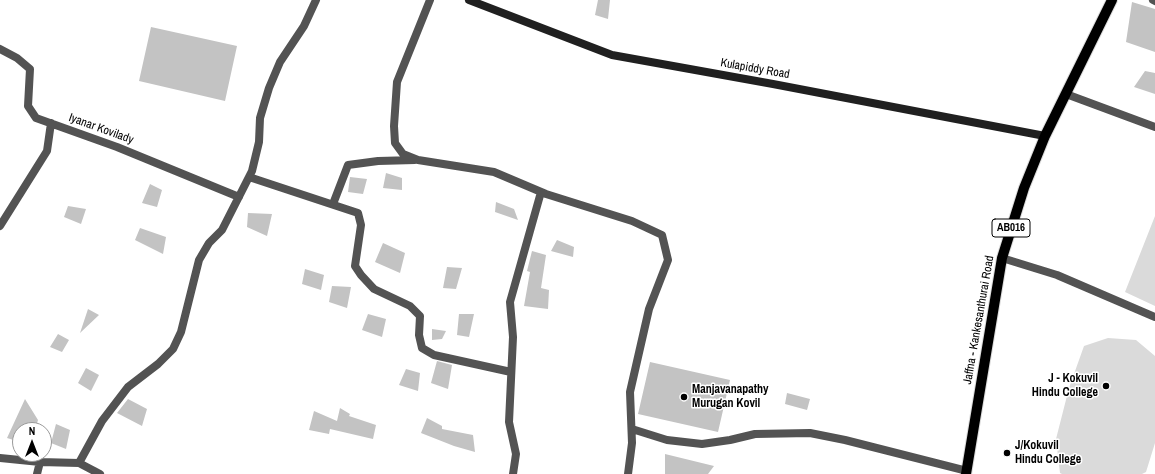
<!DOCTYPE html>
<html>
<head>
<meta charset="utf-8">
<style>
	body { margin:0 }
	#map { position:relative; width:1155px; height:474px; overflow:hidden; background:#fff; font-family:"Archivo Narrow",sans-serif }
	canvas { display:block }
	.north { position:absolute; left:12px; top:422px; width:40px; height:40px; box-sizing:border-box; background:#fff; border:1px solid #999; border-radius:50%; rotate:0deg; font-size:11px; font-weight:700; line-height:16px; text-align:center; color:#000 }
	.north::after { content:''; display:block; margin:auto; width:14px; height:18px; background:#000; clip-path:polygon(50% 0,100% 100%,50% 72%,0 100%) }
</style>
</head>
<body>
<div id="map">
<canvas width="1155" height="474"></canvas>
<div class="north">N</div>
</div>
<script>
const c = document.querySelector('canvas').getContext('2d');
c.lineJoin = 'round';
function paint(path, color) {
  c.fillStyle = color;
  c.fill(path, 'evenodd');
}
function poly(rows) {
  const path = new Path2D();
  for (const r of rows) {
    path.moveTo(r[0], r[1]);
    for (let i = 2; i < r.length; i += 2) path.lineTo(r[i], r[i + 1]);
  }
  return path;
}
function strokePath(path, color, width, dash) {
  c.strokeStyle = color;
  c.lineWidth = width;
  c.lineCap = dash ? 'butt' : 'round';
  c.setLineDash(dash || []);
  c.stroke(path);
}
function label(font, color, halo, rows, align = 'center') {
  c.font = font + ' "Archivo Narrow",sans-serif';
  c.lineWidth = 3;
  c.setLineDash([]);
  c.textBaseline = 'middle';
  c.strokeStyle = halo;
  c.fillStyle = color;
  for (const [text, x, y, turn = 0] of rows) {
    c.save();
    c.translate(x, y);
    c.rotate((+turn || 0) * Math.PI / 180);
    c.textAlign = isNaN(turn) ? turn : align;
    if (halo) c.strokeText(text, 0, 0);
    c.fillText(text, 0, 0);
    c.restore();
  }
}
paint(poly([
	[1155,216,1155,306,1125,292],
	[1108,338,1136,340,1155,356,1155,443,1146,472,1142,474,1062,474,1060,473,1056,439,1069,388,1084,346]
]), '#dadada');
paint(poly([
	[598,0,610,0,608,19,595,15],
	[1132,2,1155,9,1155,52,1126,42],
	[151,27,237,46,225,101,139,81],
	[1145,71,1155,73,1155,94,1134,87],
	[386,173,402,178,402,190,383,188],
	[350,177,367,179,363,194,348,192],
	[150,184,162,190,157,207,142,203],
	[496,202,514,209,518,220,495,212],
	[68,206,86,209,81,224,64,217],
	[248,213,272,214,267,236,247,227],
	[140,228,166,237,163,254,135,240],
	[557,240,574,247,573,257,551,251],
	[383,243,405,253,400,273,375,262],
	[532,251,546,255,541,288,549,290,548,309,524,306,530,272,527,271],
	[447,267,462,268,456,289,443,288],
	[305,269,324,275,321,290,302,284],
	[332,286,351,287,347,308,329,302],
	[88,309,99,315,80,333],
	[368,314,386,319,382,337,362,330],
	[459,314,474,314,469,337,457,335],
	[432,329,446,331,442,339,432,340],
	[58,334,69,340,62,352,50,347],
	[437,361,452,365,448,389,431,383],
	[650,362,730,380,718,432,638,414],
	[86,368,99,375,91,391,78,383],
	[406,369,420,373,418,391,399,385],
	[787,393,810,399,807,410,785,404],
	[25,399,38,420,35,430,20,430,20,442,7,438],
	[128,399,147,409,142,426,117,413],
	[340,408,350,414,349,416,376,425,373,439,330,429,329,434,309,430,314,411,337,421],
	[427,418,442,426,442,429,473,435,475,452,454,446,421,433],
	[56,424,70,430,66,449,51,443],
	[665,454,714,466,708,474,665,474]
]), '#c3c3c3');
const primary = poly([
	[966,474,1002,258,1024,188,1045,136,1112,0]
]);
strokePath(primary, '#dbdbdb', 12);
strokePath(poly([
	[430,0,397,82,394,126,395,143,403,154,418,160,494,172,546,194,632,221,662,235,668,260,649,309,630,392,632,443,628,474],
	[1153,0,1155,1],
	[0,49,17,58,30,69,28,106,36,118,117,147,239,197],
	[1066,94,1155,127],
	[249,177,358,213,361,225,355,266,361,275,374,289,410,306,420,316,419,335,422,348,434,355,511,372],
	[333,204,348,165,378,161,415,160],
	[0,226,47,151,51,123],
	[1002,258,1057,275,1155,317],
	[632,429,667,440,702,444,730,440,755,434,810,433,845,440,967,471],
	[0,458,40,462,79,463,102,421,128,387,158,364,173,349,181,332,199,260,209,243,222,230,252,171,259,142,260,118,269,88,280,62,304,26,316,0],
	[79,463,100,474],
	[37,474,40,462],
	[513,474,516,454,509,422,513,337,510,302,541,192]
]), '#535353', 8);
strokePath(poly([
	[469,0,612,55,773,84,1045,136]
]), '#202020', 8);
strokePath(primary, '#000', 10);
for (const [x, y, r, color] of [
	[1106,386,4,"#000"],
	[684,397,4,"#000"],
	[1007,453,4,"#000"]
]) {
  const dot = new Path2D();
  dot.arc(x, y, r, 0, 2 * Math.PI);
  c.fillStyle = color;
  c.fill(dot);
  strokePath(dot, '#fff', 1.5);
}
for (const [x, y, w] of [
	[1011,228,38]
]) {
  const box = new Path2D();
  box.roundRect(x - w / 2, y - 9, w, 18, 3);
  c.fillStyle = '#fff';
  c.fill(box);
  strokePath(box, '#000', 1);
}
label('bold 11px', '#000', null, [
	["AB016",1011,228]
]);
label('12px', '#000', '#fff', [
	["Kulapiddy Road",755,69,10],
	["Iyanar Kovilady",101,129,20],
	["Jaffna - Kankesanthurai Road",979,320,-80]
]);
label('bold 12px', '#000', '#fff', [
	["J - Kokuvil",1098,379,"right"],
	["Hindu College",1098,393,"right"],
	["Manjavanapathy",692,390],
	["Murugan Kovil",692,404],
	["J/Kokuvil",1015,446],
	["Hindu College",1015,460]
], 'left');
</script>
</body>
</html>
